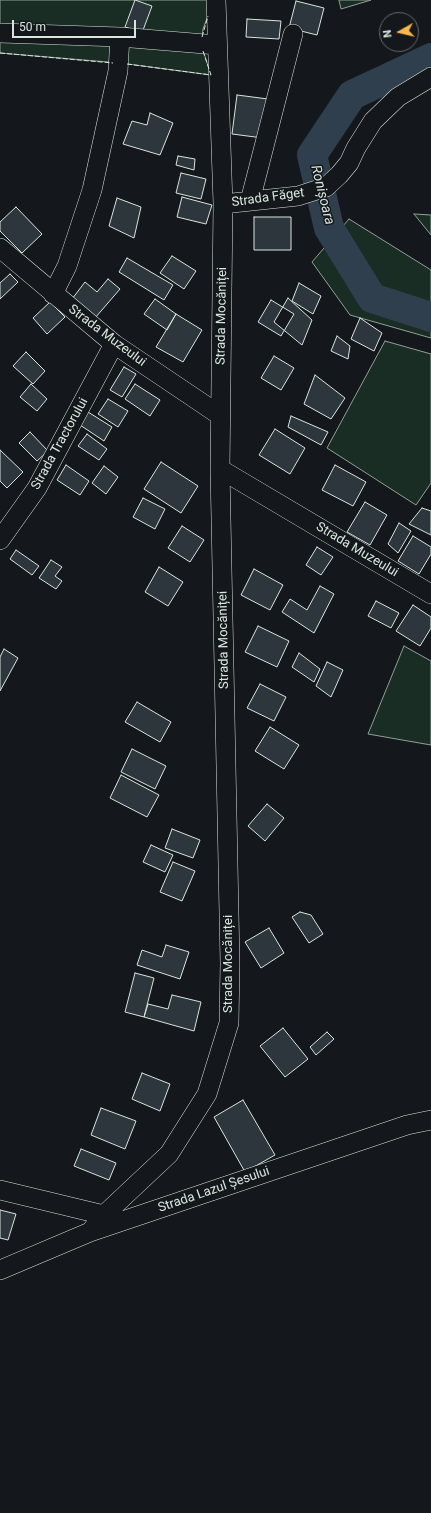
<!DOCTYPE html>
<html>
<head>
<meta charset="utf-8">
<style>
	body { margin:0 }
	#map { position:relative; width:431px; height:1513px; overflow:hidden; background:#14181c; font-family:Roboto,sans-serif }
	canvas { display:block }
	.north { position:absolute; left:379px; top:12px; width:40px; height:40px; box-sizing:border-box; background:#14181c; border:1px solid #626a69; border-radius:50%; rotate:262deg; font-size:11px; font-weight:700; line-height:16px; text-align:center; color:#d8e6dc }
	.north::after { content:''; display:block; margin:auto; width:14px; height:18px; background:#ffb74d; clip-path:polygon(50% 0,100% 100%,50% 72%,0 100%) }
	.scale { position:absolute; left:12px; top:20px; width:124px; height:18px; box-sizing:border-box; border:2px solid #d8e6dc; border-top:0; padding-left:5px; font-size:12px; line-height:14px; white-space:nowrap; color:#d8e6dc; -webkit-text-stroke:3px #14181c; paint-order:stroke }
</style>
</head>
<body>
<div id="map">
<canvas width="431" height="1513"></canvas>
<div class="north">N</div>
<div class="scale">50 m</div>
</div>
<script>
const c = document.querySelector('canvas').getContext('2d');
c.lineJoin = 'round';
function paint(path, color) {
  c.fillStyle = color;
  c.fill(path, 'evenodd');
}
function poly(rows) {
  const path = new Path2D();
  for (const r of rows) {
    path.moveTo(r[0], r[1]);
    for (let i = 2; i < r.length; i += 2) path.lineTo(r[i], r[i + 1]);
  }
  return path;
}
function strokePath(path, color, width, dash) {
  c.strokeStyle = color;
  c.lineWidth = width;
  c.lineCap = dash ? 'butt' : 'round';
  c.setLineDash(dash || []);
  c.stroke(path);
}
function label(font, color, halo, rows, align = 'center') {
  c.font = font + ' Roboto,sans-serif';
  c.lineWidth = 3;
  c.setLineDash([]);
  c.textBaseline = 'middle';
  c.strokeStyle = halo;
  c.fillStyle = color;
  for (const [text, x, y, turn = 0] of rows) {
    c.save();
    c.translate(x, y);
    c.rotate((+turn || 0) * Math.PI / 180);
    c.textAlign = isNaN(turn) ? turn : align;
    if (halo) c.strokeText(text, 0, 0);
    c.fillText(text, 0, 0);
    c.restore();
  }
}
const green = poly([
	[0,0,208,0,209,13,203,29,201,44,211,75,120,63,0,53,0,0],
	[339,0,371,0,341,9,339,0],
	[414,214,431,215,431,235,414,214],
	[349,219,431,270,431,338,350,315,312,262,349,219],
	[385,341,431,354,431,483,416,505,327,448,385,341],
	[404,646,431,661,431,745,368,734,404,646]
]);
paint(green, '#1a2d24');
strokePath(green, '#939e99', 1);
strokePath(poly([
	[431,58,352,95,312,155,329,228,372,298,431,317]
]), '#2f3f4d', 30);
const building = poly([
	[135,0,152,6,142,33,125,27,135,0],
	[296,1,324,8,317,35,289,28,296,1],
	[247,19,281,21,279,39,246,37,247,19],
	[237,95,268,99,263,138,232,134,237,95],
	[150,113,173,123,160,155,123,144,132,121,147,125,150,113],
	[178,156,195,159,194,170,176,165,178,156],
	[181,173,206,179,201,199,176,193,181,173],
	[182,197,212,205,206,224,177,217,182,197],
	[117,198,141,207,134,238,109,226,117,198],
	[16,207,42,234,22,253,0,231,0,222,16,207],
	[254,217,291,217,291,250,254,250,254,217],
	[172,256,196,271,184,289,160,273,172,256],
	[127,258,173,285,164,300,119,272,127,258],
	[10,274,18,282,0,299,0,283,10,274],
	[108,279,120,289,95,318,72,299,85,282,97,292,108,279],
	[299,283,321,296,313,314,292,301,299,283],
	[288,298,312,320,302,345,274,322,288,298],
	[155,299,176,314,167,330,144,314,155,299],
	[271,300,294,314,281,336,258,322,271,300],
	[50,302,65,317,47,334,33,318,50,302],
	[176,314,202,330,183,362,156,347,176,314],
	[360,318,382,333,374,351,351,339,360,318],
	[337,336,350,346,348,359,331,351,337,336],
	[26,352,45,371,33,384,13,366,26,352],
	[274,356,294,368,281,390,261,378,274,356],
	[124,367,136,374,122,397,110,390,124,367],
	[315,375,345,398,331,419,304,404,315,375],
	[31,384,47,399,37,411,20,397,31,384],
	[135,384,160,400,150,416,125,399,135,384],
	[108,399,128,411,118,427,98,414,108,399],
	[88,412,112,427,104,441,80,425,88,412],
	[291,416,328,432,321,445,288,427,291,416],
	[275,429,305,448,290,474,259,455,275,429],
	[30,432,48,451,37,461,19,443,30,432],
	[87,434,107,449,99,460,78,446,87,434],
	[0,450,23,472,7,488,0,481,0,450],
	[161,462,198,486,181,513,144,489,161,462],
	[66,465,89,481,80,495,57,480,66,465],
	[335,465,366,482,353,506,322,490,335,465],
	[104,466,118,477,106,494,92,483,104,466],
	[143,498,165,509,155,529,133,517,143,498],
	[365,502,387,515,370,545,347,532,365,502],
	[422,508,431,511,431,535,409,524,422,508],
	[399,523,411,531,398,553,388,544,399,523],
	[182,526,204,540,190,562,168,548,182,526],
	[413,536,431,547,431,554,419,574,398,561,413,536],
	[317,547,333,557,321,575,306,565,317,547],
	[16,550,39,566,32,575,10,559,16,550],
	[51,560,62,567,55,576,62,581,56,589,39,578,51,560],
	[159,567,183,582,168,606,145,592,159,567],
	[254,569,283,585,270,610,241,595,254,569],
	[320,586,334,594,314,633,282,612,290,599,307,610,320,586],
	[376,601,399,613,391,628,368,616,376,601],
	[413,605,431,617,431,628,420,646,396,631,413,605],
	[258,626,289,641,277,667,245,652,258,626],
	[4,649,18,658,0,691,0,657,4,649],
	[299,653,320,669,314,682,292,667,299,653],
	[327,662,343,670,331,697,316,686,327,662],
	[260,684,286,697,274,721,247,708,260,684],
	[137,702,171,722,160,742,125,722,137,702],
	[270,727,299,745,284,769,255,751,270,727],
	[132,749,166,766,155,789,121,772,132,749],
	[121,775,159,795,147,817,110,798,121,775],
	[267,804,284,818,265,841,248,826,267,804],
	[172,829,200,840,193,858,165,848,172,829],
	[151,845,173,855,165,872,143,862,151,845],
	[173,862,195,871,182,901,160,892,173,862],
	[300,912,311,915,323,934,309,943,292,917,300,912],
	[269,928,284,953,261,968,245,942,269,928],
	[166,945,189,952,180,979,137,965,142,950,162,957,166,945],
	[135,973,154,978,144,1017,125,1012,135,973],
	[172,995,201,1002,194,1031,144,1017,148,1004,168,1009,172,995],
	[283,1028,308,1059,285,1077,260,1046,283,1028],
	[327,1032,334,1039,316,1055,310,1047,327,1032],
	[142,1073,170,1084,160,1111,132,1099,142,1073],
	[243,1100,275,1155,245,1172,214,1117,243,1100],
	[101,1108,136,1121,125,1149,91,1135,101,1108],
	[81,1149,116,1163,109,1180,74,1166,81,1149],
	[0,1210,16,1214,8,1240,0,1238,0,1210]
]);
paint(building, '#2c363c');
strokePath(building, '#d8e6dc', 1);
const minor = poly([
	[0,33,120,37,217,45],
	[250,201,293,34],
	[223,204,298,196,326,187,339,175,349,163,356,148,373,121,398,97,431,77],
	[0,248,114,344,221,416],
	[53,294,67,266,92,190,118,71,120,37],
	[220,469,431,594],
	[0,540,37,488,114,344],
	[0,1190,104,1215],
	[90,1232,104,1215,169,1154,207,1094,229,1023,230,963,220,469,223,204,216,0],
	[0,1270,90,1232,407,1125,431,1120]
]);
strokePath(minor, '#d8e6dc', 20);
strokePath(minor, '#14181c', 19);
strokePath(poly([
	[202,37,208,16],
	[0,53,113,63],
	[127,64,211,75,203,51]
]), '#d8e6dc', 1, [5, 2]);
label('13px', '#d8e6dc', '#14181c', [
	["Strada Făget",268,198,-8],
	["Strada Mocăniței",222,316,-89],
	["Strada Muzeului",107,336,37],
	["Strada Tractorului",60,444,-61],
	["Strada Muzeului",357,550,31],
	["Strada Mocăniței",224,640,-91],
	["Strada Mocăniței",229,964,-90],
	["Strada Lazul Șesului",214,1190,-19]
]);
label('italic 14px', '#d8e6dc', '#14181c', [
	["Ronișoara",322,195,76]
]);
</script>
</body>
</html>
